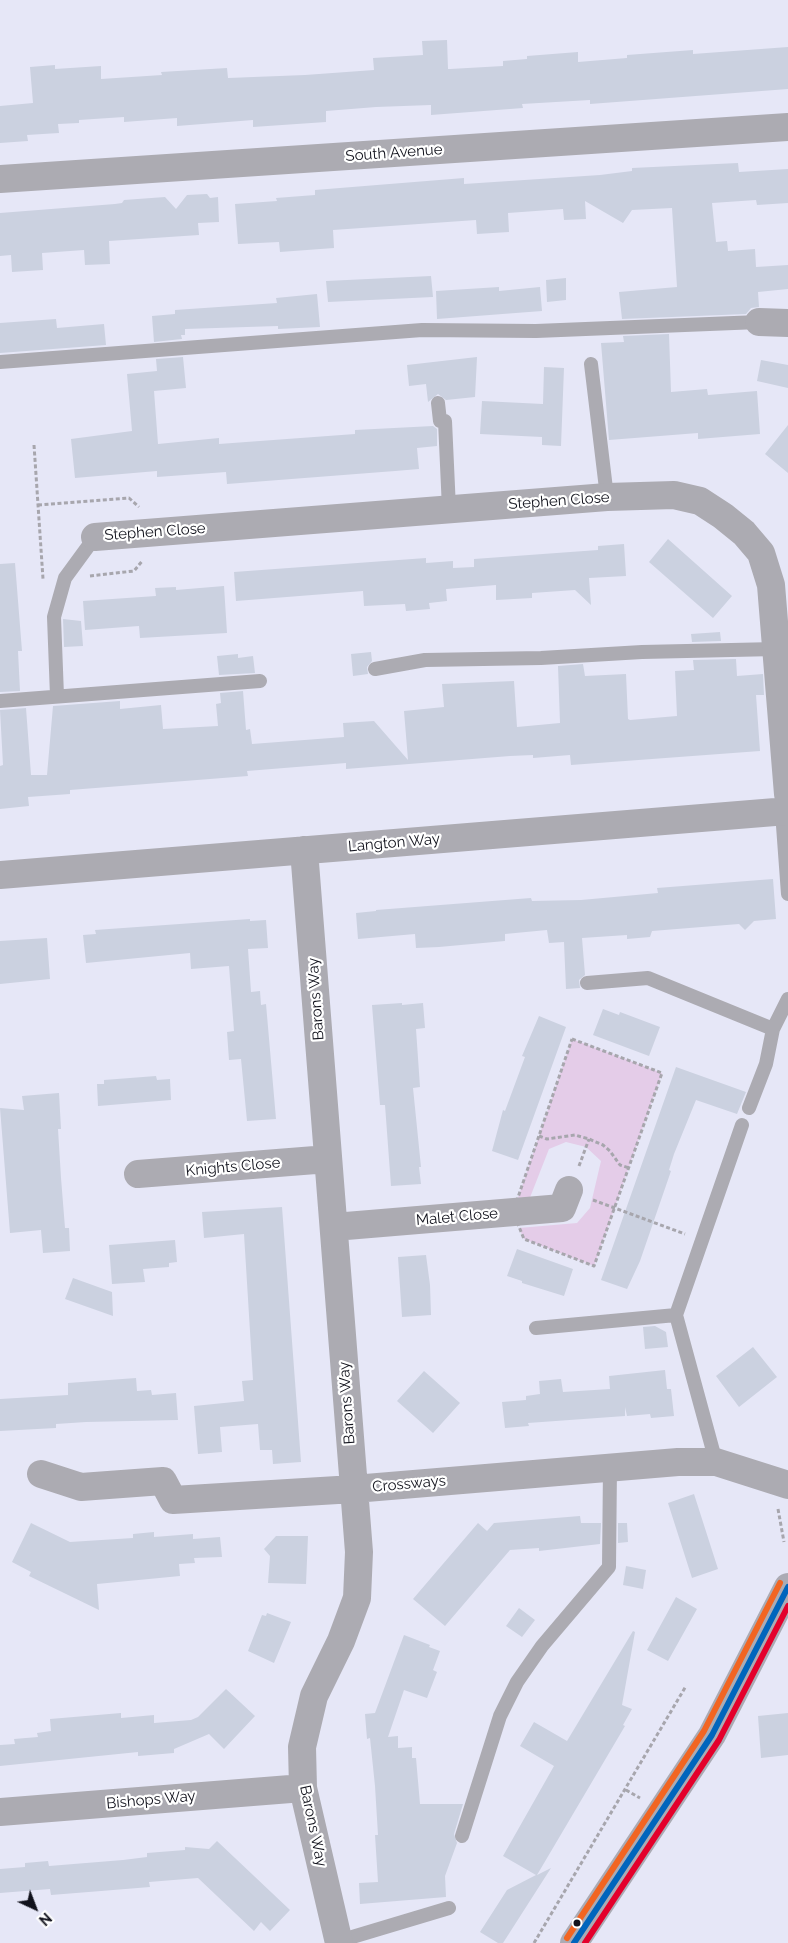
<!DOCTYPE html>
<html>
<head>
<meta charset="utf-8">
<style>
	body { margin:0 }
	#map { position:relative; width:788px; height:1943px; overflow:hidden; background:#e6e7f7; font-family:Raleway,sans-serif }
	canvas { display:block }
	.north { position:absolute; left:10px; top:1883px; width:50px; height:50px; -webkit-text-stroke:4px #fff; paint-order:stroke; rotate:137deg; font-size:14px; font-weight:700; line-height:20px; text-align:center; color:#11121c }
	.north::after { content:''; display:block; margin:auto; width:18px; height:22px; background:#11121c; clip-path:polygon(50% 0,100% 100%,50% 72%,0 100%) }
</style>
</head>
<body>
<div id="map">
<canvas width="788" height="1943"></canvas>
<div class="north">N</div>
</div>
<script>
const c = document.querySelector('canvas').getContext('2d');
c.lineJoin = 'round';
function paint(path, color) {
  c.fillStyle = color;
  c.fill(path, 'evenodd');
}
function poly(rows) {
  const path = new Path2D();
  for (const r of rows) {
    path.moveTo(r[0], r[1]);
    for (let i = 2; i < r.length; i += 2) path.lineTo(r[i], r[i + 1]);
  }
  return path;
}
function strokePath(path, color, width, dash) {
  c.strokeStyle = color;
  c.lineWidth = width;
  c.lineCap = dash ? 'butt' : 'round';
  c.setLineDash(dash || []);
  c.stroke(path);
}
function label(font, color, halo, rows, align = 'center') {
  c.font = font + ' Raleway,sans-serif';
  c.lineWidth = 4.5;
  c.setLineDash([]);
  c.textBaseline = 'middle';
  c.strokeStyle = halo;
  c.fillStyle = color;
  for (const [text, x, y, turn = 0] of rows) {
    c.save();
    c.translate(x, y);
    c.rotate((+turn || 0) * Math.PI / 180);
    c.textAlign = isNaN(turn) ? turn : align;
    if (halo) c.strokeText(text, 0, 0);
    c.fillText(text, 0, 0);
    c.restore();
  }
}
paint(poly([
	[572,1039,662,1073,594,1266,524,1239,519,1228,577,1223,590,1208,601,1161,586,1147,566,1142,549,1149,529,1200,517,1201]
]), '#e4cce8');
paint(poly([
	[447,40,448,69,450,69,503,66,503,61,527,59,527,56,578,52,578,62,627,58,627,55,693,50,693,54,788,47,788,89,590,104,590,100,522,104,523,108,431,115,431,105,376,107,326,111,326,122,253,127,253,120,177,126,177,118,124,122,124,117,79,120,79,123,58,124,59,133,27,135,28,141,0,143,0,106,33,103,30,67,55,65,55,69,101,66,101,79,162,75,161,72,227,68,228,78,305,75,374,70,373,58,423,55,422,41],
	[738,163,739,172,788,169,788,203,757,205,756,200,712,203,716,242,727,241,728,251,755,249,756,267,788,265,788,289,758,292,759,307,751,308,746,314,622,319,619,292,677,287,672,208,632,210,623,223,585,201,586,219,564,220,563,209,508,213,509,232,477,234,476,220,333,230,334,248,280,252,279,242,238,244,235,204,277,201,276,198,315,195,315,190,464,178,464,184,600,175,632,171,632,168],
	[207,194,210,198,218,197,219,222,198,223,199,235,109,241,110,264,85,265,84,250,42,253,43,270,12,272,11,255,0,256,0,213,115,204,122,203,124,200,165,197,176,209,187,195],
	[431,276,433,297,328,302,326,281],
	[566,278,566,300,547,302,546,280],
	[499,287,499,291,540,287,542,311,437,319,436,291],
	[317,294,320,327,278,329,278,326,185,329,185,335,181,335,182,339,154,342,152,316,175,314,175,310,277,303,276,298],
	[56,319,57,328,104,324,106,345,0,353,0,323],
	[669,334,671,392,707,389,708,395,757,391,760,434,698,439,698,433,609,440,601,343,624,342,623,336],
	[183,357,186,388,154,391,158,444,219,438,219,444,355,434,355,430,433,426,437,429,437,446,417,448,419,469,395,471,227,484,226,472,157,477,157,471,75,478,71,439,132,431,127,374,157,371,156,359],
	[477,357,475,397,446,400,438,394,428,402,426,384,409,386,407,365],
	[761,360,788,365,788,388,757,381],
	[544,367,564,368,561,446,542,445,542,437,480,434,482,401,543,404],
	[788,425,788,473,765,454],
	[668,539,732,596,713,618,649,562],
	[624,544,626,576,589,578,591,605,575,590,532,593,532,598,496,600,496,585,446,589,447,601,429,603,430,609,406,611,405,604,364,606,363,591,236,601,234,572,426,558,426,563,453,561,453,568,474,567,474,559,598,550,598,546],
	[15,563,22,651,18,651,20,691,0,692,0,564],
	[224,586,227,633,140,638,139,626,85,630,83,601,156,596,155,588,176,587,176,590],
	[63,619,81,621,83,646,64,647],
	[720,632,721,641,692,642,691,634],
	[371,652,372,661,367,667,368,674,353,676,351,654],
	[238,654,238,658,253,656,255,673,219,675,217,656],
	[736,659,737,676,763,674,764,695,756,695,760,751,571,765,570,755,533,758,533,755,510,756,346,769,346,763,247,771,248,776,70,790,70,794,28,797,29,806,0,809,0,766,3,765,0,710,26,708,31,775,47,775,53,706,120,701,120,709,161,705,163,729,218,726,216,704,221,703,220,693,243,691,246,730,250,729,252,744,344,737,343,723,374,721,408,760,404,711,444,707,442,684,514,681,517,727,560,723,558,666,583,664,585,676,626,674,628,719,630,720,677,716,675,671,694,670,693,660],
	[773,879,776,919,754,921,745,930,739,924,652,931,650,937,627,939,627,935,582,938,585,975,579,980,580,988,566,989,564,942,549,943,547,930,505,934,505,941,439,947,416,948,415,934,358,939,356,913,376,911,376,910,531,898,532,901,581,900,658,893,657,888],
	[250,919,250,921,266,920,268,948,248,949,251,992,260,991,261,1005,266,1004,276,1119,247,1121,241,1059,229,1060,227,1032,234,1031,229,966,191,969,190,953,86,963,83,935,96,934,95,930],
	[47,938,50,979,0,984,0,941],
	[402,1003,402,1005,423,1003,425,1028,416,1029,420,1087,413,1088,421,1167,419,1167,421,1184,391,1186,385,1105,380,1105,372,1005],
	[603,1009,619,1015,620,1012,660,1027,649,1056,593,1035],
	[539,1016,566,1027,518,1160,492,1151,503,1110,505,1111,525,1057,522,1056],
	[676,1067,746,1092,737,1114,696,1100,674,1154,669,1170,671,1171,640,1261,627,1289,601,1280],
	[156,1076,157,1080,170,1079,171,1100,98,1106,97,1084,104,1084,104,1080],
	[59,1093,61,1129,58,1129,61,1178,65,1228,69,1228,70,1251,43,1253,41,1230,10,1233,0,1108,24,1110,22,1096],
	[282,1207,301,1462,273,1464,272,1450,260,1450,258,1424,220,1427,222,1452,198,1454,194,1406,244,1401,242,1381,253,1380,244,1234,204,1238,202,1212],
	[175,1240,177,1262,169,1263,169,1267,143,1269,145,1282,112,1284,109,1245],
	[517,1249,573,1269,564,1296,522,1283,522,1281,507,1276],
	[426,1255,430,1285,431,1315,402,1317,398,1257],
	[73,1278,112,1292,113,1316,65,1299],
	[655,1326,666,1332,668,1347,645,1349,643,1327],
	[753,1347,777,1377,739,1407,716,1376],
	[665,1370,667,1389,671,1389,674,1416,651,1418,650,1414,627,1416,625,1407,625,1416,528,1423,529,1426,505,1428,502,1402,526,1400,526,1396,540,1394,539,1381,561,1379,563,1392,610,1389,609,1376],
	[424,1371,460,1403,433,1433,397,1401],
	[136,1378,137,1391,151,1390,152,1395,176,1393,178,1420,86,1422,56,1424,56,1428,0,1431,0,1399,68,1395,68,1383],
	[694,1494,718,1569,692,1578,668,1503],
	[580,1516,581,1523,601,1523,600,1544,539,1551,539,1548,510,1550,445,1626,413,1599,478,1523,487,1531,494,1523],
	[31,1523,70,1542,133,1538,133,1534,154,1532,154,1537,193,1534,193,1539,220,1537,222,1557,194,1558,195,1563,179,1564,180,1576,97,1584,99,1610,29,1576,31,1572,12,1562],
	[618,1523,627,1523,628,1542,618,1543],
	[276,1536,308,1536,306,1584,268,1583,270,1556,264,1549],
	[626,1566,646,1570,643,1589,623,1585],
	[676,1597,697,1609,668,1661,647,1650],
	[519,1608,535,1620,522,1637,506,1626],
	[267,1613,291,1622,274,1663,248,1651,262,1615,266,1616],
	[633,1631,635,1632,622,1705,632,1709,623,1725,625,1726,537,1875,551,1868,503,1943,498,1943,480,1932,507,1890,536,1875,503,1856,554,1766,520,1746,534,1722,567,1741],
	[404,1635,430,1645,429,1647,440,1651,433,1670,437,1672,427,1698,404,1690,388,1737,398,1736,398,1748,412,1747,412,1758,416,1758,420,1804,463,1804,454,1834,457,1843,445,1876,446,1897,360,1904,359,1883,378,1882,375,1835,378,1835,375,1786,370,1738,367,1739,365,1714,375,1713],
	[226,1689,255,1716,224,1749,209,1734,174,1749,174,1753,138,1756,138,1752,0,1766,0,1745,15,1744,14,1739,38,1737,37,1733,51,1731,50,1719,121,1713,121,1718,154,1715,154,1723,191,1720,198,1717],
	[788,1713,788,1755,761,1758,758,1716],
	[217,1841,290,1910,270,1931,261,1922,254,1931,198,1878,149,1882,150,1887,101,1891,51,1895,50,1889,0,1893,0,1869,25,1867,25,1863,48,1861,49,1866,123,1860,147,1857,147,1853,185,1850,185,1847,209,1849]
]), '#cbd1e0');
strokePath(poly([
	[34,445,43,579],
	[38,505,129,498,139,507],
	[90,576,134,571,143,560],
	[572,1039,662,1073,594,1266,524,1239,513,1212,572,1039],
	[539,1136,547,1139,575,1135,589,1139,603,1145,610,1151,620,1165,629,1168],
	[579,1166,589,1139],
	[593,1200,685,1234],
	[778,1509,784,1542],
	[626,1790,640,1798],
	[534,1943,686,1686]
]), '#a7a6ad', 3, [4, 2.5]);
strokePath(poly([
	[0,362,422,330,536,331,759,322],
	[591,364,607,497],
	[438,403,440,421,445,421,449,509],
	[375,669,425,660,541,658,642,652,776,649],
	[57,696,54,617,65,578,95,537],
	[0,701,260,681],
	[782,812,788,894],
	[587,983,648,978,773,1029,788,999],
	[749,1108,766,1064,773,1029],
	[536,1328,676,1315],
	[716,1462,676,1315,742,1125],
	[462,1836,500,1716,517,1682,542,1646,609,1567,610,1467],
	[339,1941,449,1908]
]), '#acabb2', 14);
strokePath(poly([
	[0,179,788,127],
	[759,322,788,323],
	[95,537,607,497,674,495,700,501,723,516,744,533,761,553,771,585,788,794],
	[304,850,359,1552,357,1598,341,1641,314,1696,302,1747,303,1788,339,1943],
	[0,875,788,811],
	[138,1174,328,1159],
	[334,1227,562,1208,569,1190],
	[41,1474,81,1487,163,1481,173,1500,354,1489,678,1462,716,1462,788,1485],
	[0,1812,303,1788]
]), '#acabb2', 28);
strokePath(poly([
	[574,1943,712,1735,788,1587]
]), '#ababb4', 28);
strokePath(poly([
	[574,1943,712,1735,788,1587]
]), '#0065bd', 6);
strokePath(poly([
	[585,1943,719,1740,788,1606]
]), '#e4002b', 6);
strokePath(poly([
	[567,1938,704,1731,780,1583]
]), '#f26522', 6);
for (const [x, y, r, color] of [
	[577,1923,4.5,"#11121c"]
]) {
  const dot = new Path2D();
  dot.arc(x, y, r, 0, 2 * Math.PI);
  c.fillStyle = color;
  c.fill(dot);
  strokePath(dot, '#fff', 2);
}
label('15px', '#11121c', '#fff', [
	["South Avenue",394,153,-4],
	["Stephen Close",559,501,-4],
	["Stephen Close",155,532,-4],
	["Langton Way",394,843,-5],
	["Barons Way",316,999,-94],
	["Knights Close",233,1167,-5],
	["Malet Close",457,1217,-5],
	["Barons Way",347,1403,-94],
	["Crossways",409,1484,-5],
	["Bishops Way",151,1800,-5],
	["Barons Way",313,1826,78]
]);
</script>
</body>
</html>
